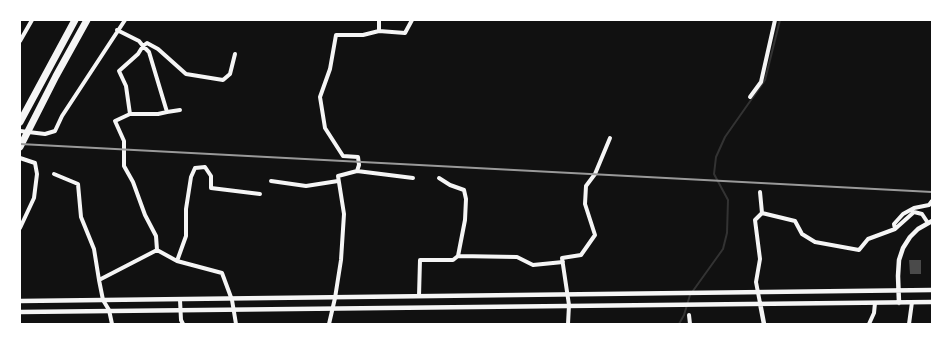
<!DOCTYPE html>
<html>
<head>
<meta charset="utf-8">
<style>
	body { margin:0 }
	#map { position:relative; width:952px; height:344px; overflow:hidden; background:#111; font-family:Jost,sans-serif }
	canvas { display:block }
	.frame { position:absolute; inset:0; border:21px solid #fff; pointer-events:none }
</style>
</head>
<body>
<div id="map">
<canvas width="952" height="344"></canvas>
<div class="frame"></div>
</div>
<script>
const c = document.querySelector('canvas').getContext('2d');
c.lineJoin = 'round';
function poly(rows) {
  const path = new Path2D();
  for (const r of rows) {
    path.moveTo(r[0], r[1]);
    for (let i = 2; i < r.length; i += 2) path.lineTo(r[i], r[i + 1]);
  }
  return path;
}
function strokePath(path, color, width, dash) {
  c.strokeStyle = color;
  c.lineWidth = width;
  c.lineCap = dash ? 'butt' : 'round';
  c.setLineDash(dash || []);
  c.stroke(path);
}
function paint(path, color) {
  c.fillStyle = color;
  c.fill(path, 'evenodd');
}
strokePath(poly([
	[679,324,684,315,690,295,723,249,727,233,728,200,714,174,716,157,725,137,765,80,780,20]
]), '#333', 2);
paint(poly([
	[909,260,921,260,921,274,910,274]
]), '#4a4a4a');
strokePath(poly([
	[379,20,379,31],
	[117,30,139,41,143,46,138,54,119,71,126,86,130,114,115,121,124,141,124,166,133,182,145,215,156,236,157,250,177,261,222,273,232,300,236,324],
	[20,41,32,20],
	[750,97,761,82,775,20],
	[167,112,180,110],
	[130,114,158,114,167,112,149,52,143,46,147,43,158,49,186,74,223,80,230,74,235,54],
	[20,131,45,134,55,131,62,116,125,20],
	[20,158,35,163,37,174,34,198,20,228],
	[357,171,413,178],
	[54,174,78,184,81,217,94,249,99,280],
	[439,178,450,185,464,190,466,199,465,220,458,256],
	[271,181,306,186,338,181],
	[760,192,762,213,755,220,760,259,756,282,760,303],
	[762,213,795,221,802,234,815,242,859,250,868,239,895,229,914,212,922,214,928,223],
	[895,229,894,224,903,214,914,208,929,205,932,201],
	[177,261,186,236,186,209,191,177,195,168,205,167,211,176,211,188,260,194],
	[419,296,420,260,453,260,458,256,517,257,533,265,563,262],
	[180,300,181,320,183,324],
	[689,315,690,324],
	[112,324,109,310,103,300,99,280,157,250],
	[329,324,335,298,341,260,344,214,338,176,357,171,359,165,358,157,343,156,325,128,320,97,330,69,336,35,363,35,379,31,405,33,412,20],
	[568,324,569,305,562,258,581,255,595,235,585,204,586,186,595,174,610,138],
	[869,324,874,313,875,303],
	[909,324,912,302]
]), '#f5f5f5', 4);
strokePath(poly([
	[20,301,932,290],
	[760,303,764,324],
	[899,303,898,276,899,260,903,248,910,237,918,229,932,221],
	[20,312,932,302]
]), '#f5f5f5', 4.5);
strokePath(poly([
	[20,122,75,20],
	[20,147,56,76,87,20]
]), '#f5f5f5', 7);
strokePath(poly([
	[20,144,932,192]
]), '#9a9a9a', 2);
</script>
</body>
</html>
